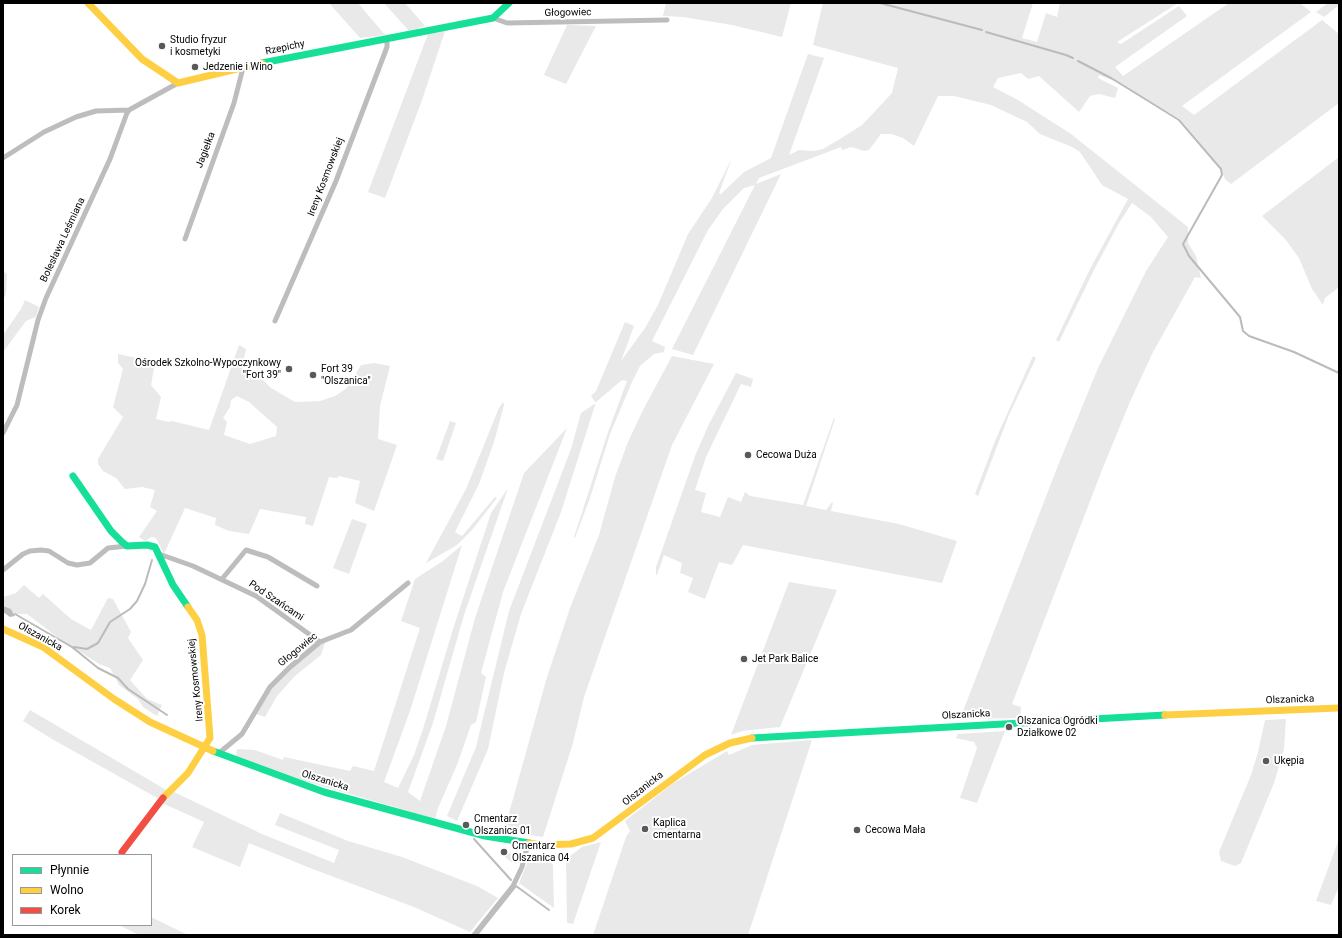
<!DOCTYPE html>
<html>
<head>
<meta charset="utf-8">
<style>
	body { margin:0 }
	#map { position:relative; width:1342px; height:938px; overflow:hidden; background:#fff; font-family:Roboto,sans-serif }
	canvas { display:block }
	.frame { position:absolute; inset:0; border:4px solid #000; pointer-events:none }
	.legend { position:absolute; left:12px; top:854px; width:140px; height:72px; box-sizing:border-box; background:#fff; border:1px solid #999; margin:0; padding:5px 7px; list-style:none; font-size:12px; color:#000 }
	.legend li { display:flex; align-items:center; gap:8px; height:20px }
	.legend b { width:20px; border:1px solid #999 }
</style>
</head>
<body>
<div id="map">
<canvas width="1342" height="938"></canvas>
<div class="frame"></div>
<ul class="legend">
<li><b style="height:5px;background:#16e098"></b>Płynnie</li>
<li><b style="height:5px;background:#ffcf43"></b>Wolno</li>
<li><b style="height:5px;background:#f24e42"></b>Korek</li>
</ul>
</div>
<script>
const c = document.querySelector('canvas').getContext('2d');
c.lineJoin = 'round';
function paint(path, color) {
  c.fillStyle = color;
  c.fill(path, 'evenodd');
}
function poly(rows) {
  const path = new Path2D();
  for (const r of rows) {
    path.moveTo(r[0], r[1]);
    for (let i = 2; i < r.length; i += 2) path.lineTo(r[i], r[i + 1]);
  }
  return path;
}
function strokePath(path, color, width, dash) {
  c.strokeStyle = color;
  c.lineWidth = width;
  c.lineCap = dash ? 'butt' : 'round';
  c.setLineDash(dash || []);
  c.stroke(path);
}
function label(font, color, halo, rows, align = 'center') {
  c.font = font + ' Roboto,sans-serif';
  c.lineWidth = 4;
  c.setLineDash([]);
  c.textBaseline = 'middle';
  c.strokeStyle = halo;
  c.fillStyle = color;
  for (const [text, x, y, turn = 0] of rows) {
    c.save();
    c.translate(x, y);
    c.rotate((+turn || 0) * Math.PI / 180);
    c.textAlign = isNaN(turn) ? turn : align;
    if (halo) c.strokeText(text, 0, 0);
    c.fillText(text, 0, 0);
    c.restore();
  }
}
paint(poly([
	[329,3,358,3,385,35,360,38],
	[384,3,405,3,425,26,409,31],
	[666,3,791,3,782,37,732,25,683,17,663,16],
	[823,3,1033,3,1022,38,1037,42,1046,13,1057,17,1060,3,1178,3,1117,42,1121,44,1179,6,1187,16,1115,67,1123,76,1229,3,1300,3,1311,12,1182,106,1194,115,1322,20,1339,34,1339,103,1231,184,1225,179,1220,166,1180,119,1119,83,1099,75,1098,78,1118,88,1115,98,1099,94,1090,96,1079,112,1039,76,1028,79,1021,73,998,78,993,87,1018,100,1071,134,1188,227,1188,243,1196,256,1201,278,1195,277,1152,354,1129,404,1102,470,1012,704,1021,707,1020,718,960,719,1057,468,1098,368,1146,271,1168,237,1151,217,1132,203,1119,223,1094,270,1059,342,1056,340,1090,269,1128,199,1102,185,1080,152,1072,147,1040,134,1027,122,991,105,954,96,938,96,914,146,903,138,891,134,881,134,869,150,864,151,851,147,842,150,841,147,759,178,756,184,781,174,693,355,672,349,755,185,744,188,723,209,708,230,652,341,665,347,664,352,654,354,640,366,632,382,610,434,590,498,575,538,574,537,608,432,627,381,622,380,596,402,561,512,521,614,504,673,488,749,457,821,447,816,476,747,509,611,571,449,581,413,596,403,591,396,596,391,625,322,634,326,621,361,645,328,658,305,688,234,712,198,732,158,719,193,721,194,744,172,771,158,808,54,824,58,789,155,799,150,814,151,823,149,840,139,862,125,892,93,898,68,813,45],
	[1328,3,1339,3,1339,5,1324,17,1316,12],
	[567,25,596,26,566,84,544,75],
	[445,31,421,103,385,198,368,192,428,34],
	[1339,157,1339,287,1325,298,1323,305,1312,289,1299,258,1286,240,1262,216],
	[3,271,7,274,6,293,3,302],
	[25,300,39,307,36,317,26,321,3,352,3,335,21,309],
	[239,345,246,349,244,359,258,375,271,388,295,402,320,401,335,396,347,388,361,365,374,363,390,366,380,406,378,439,397,445,374,511,355,503,360,481,339,476,337,478,329,477,313,526,305,524,306,517,260,509,249,534,229,531,215,525,216,518,185,508,164,554,156,538,152,537,145,541,139,537,157,511,150,507,155,490,142,487,125,489,116,478,103,471,98,464,98,459,123,417,113,407,123,369,118,363,118,354,155,362,151,385,161,397,156,419,169,422,172,421,209,430],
	[237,396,249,402,277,427,276,436,250,444,224,435,227,422,223,418,230,407,231,400],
	[672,356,714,364,672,445,584,697,573,743,543,837,504,831,547,677,570,608,599,535,615,477,628,442,644,408],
	[1033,356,1036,358,1009,415,978,496,975,494,995,441],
	[736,373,753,379,751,387,741,384,706,457,695,490,706,493,701,512,720,517,728,497,741,502,745,492,750,496,803,505,834,418,835,419,806,506,826,510,832,502,833,503,831,511,899,524,957,541,942,583,743,545,732,565,719,562,705,599,688,592,693,578,680,573,682,563,664,555,657,575,656,575,656,567,695,456,709,424],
	[503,402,504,405,494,442,479,484,455,532,462,536,495,497,497,498,472,530,457,545,426,563,466,489,499,408],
	[450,421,456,423,443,461,436,459],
	[567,428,503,592,481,673,486,677,476,722,471,725,457,765,438,808,435,819,278,773,236,756,237,749,255,750,283,760,284,757,350,771,353,766,374,771,420,628,401,621,415,579,443,561,462,545,410,711,384,782,398,788,414,755,423,729,453,629,491,513,508,488,464,615,433,723,408,792,420,801,446,726,475,618,524,473],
	[352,519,367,524,349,574,333,568],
	[789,582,837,590,780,727,742,731,731,735],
	[24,585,39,598,43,594,71,619,91,630,108,598,113,599,131,632,128,638,143,660,130,680,147,699,162,705,157,716,143,707,138,699,119,685,110,668,99,664,82,653,73,649,27,614,15,614,11,609,3,606,3,597,16,593],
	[316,641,325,643,321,655,295,676,277,696,265,717,256,714,266,688,285,668],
	[30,710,168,791,159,799,52,739,23,721],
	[1286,719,1284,749,1274,783,1241,863,1235,866,1221,861,1219,852,1251,775,1258,752,1265,720],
	[1005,731,977,803,960,798,977,748,974,742,956,738,958,734],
	[812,740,748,935,593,935,626,837,630,831,625,821,672,784,727,751,729,755,752,745],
	[174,792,262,834,334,863,339,850,275,825,280,813,348,841,402,857,477,886,498,898,470,932,414,907,310,868,249,843,240,867,192,847,204,822,162,803],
	[1339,839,1339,887,1331,905,1316,901],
	[601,842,573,924,567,923,566,859,582,847],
	[515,850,520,852,521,856,517,862,511,862,505,857,509,853,514,854],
	[535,853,546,857,553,865,554,908,519,883,531,854],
	[151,917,188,935,139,935,119,925,151,925]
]), '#e9e9e9');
paint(poly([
	[3,606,11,609,15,616,10,617,3,612]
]), '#bbb');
strokePath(poly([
	[880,3,982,30],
	[986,32,1066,55,1073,58],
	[1078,61,1111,78,1179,120,1221,169,1222,175,1183,244,1189,256,1240,317,1243,331,1249,336,1294,352,1339,373],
	[15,614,72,647,98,668,118,678,128,689,167,715],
	[74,647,87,649,98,643,110,622,130,609,137,601,145,584,152,560],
	[474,839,511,880],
	[477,935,516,886,549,910]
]), '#bbb', 2);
strokePath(poly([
	[493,18,507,23,667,20],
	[3,158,44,132,76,117,96,111,129,110],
	[185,239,234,103,243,68],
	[275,321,336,181,387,47,387,38],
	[3,433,17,405,38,320,46,298,110,159,127,113,129,110,178,83],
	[159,554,193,566,256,596,320,642],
	[3,570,23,554,30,551,41,550,49,551,68,563,77,565,90,563,108,548,127,546],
	[222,579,246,550,268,557,317,586],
	[219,753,242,734,270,687,289,668,320,642,351,630,408,583],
	[474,935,513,886,522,867,528,844]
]), '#bdbdbd', 5);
strokePath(poly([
	[262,63,493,18,509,3],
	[73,476,111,531,122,542,127,546,147,545,155,547,173,585,188,607],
	[752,738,1165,715],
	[213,751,324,792,485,836,529,843]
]), '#16e098', 7);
strokePath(poly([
	[88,3,142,59,178,83,262,63],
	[3,629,43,647,114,699,150,722,213,751],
	[1165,715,1339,708],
	[163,798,188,773,210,738,202,635,197,620,188,607],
	[529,843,541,845,571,844,593,838,705,755,730,743,752,738]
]), '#ffcf43', 7);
strokePath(poly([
	[122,852,163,798]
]), '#f24e42', 7);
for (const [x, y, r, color] of [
	[162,46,4,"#595959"],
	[195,67,4,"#595959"],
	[289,369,4,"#595959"],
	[313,375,4,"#595959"],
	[748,455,4,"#595959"],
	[744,659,4,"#595959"],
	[1009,727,4,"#595959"],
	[1266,761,4,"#595959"],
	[466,825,4,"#595959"],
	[645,829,4,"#595959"],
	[857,830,4,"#595959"],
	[504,852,4,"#595959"]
]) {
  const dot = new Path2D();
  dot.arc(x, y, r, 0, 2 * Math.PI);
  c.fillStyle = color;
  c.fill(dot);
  strokePath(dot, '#fff', 1.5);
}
label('10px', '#000', '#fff', [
	["Głogowiec",568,13,-1],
	["Rzepichy",285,48,-12],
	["Jagiełka",206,150,-69],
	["Ireny Kosmowskiej",326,177,-69],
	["Bolesława Leśmiana",63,240,-65],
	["Pod Szańcami",276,601,34],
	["Olszanicka",40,637,29],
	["Głogowiec",298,650,-39],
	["Ireny Kosmowskiej",196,680,-96],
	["Olszanicka",1290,700,-2],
	["Olszanicka",966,715,-3],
	["Olszanicka",325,781,17],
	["Olszanicka",643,789,-38]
]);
label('10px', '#000', '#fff', [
	["Studio fryzur",170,40],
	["i kosmetyki",170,52],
	["Jedzenie i Wino",203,67],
	["Ośrodek Szkolno-Wypoczynkowy",281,363,"right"],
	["\"Fort 39\"",281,375,"right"],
	["Fort 39",321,369],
	["\"Olszanica\"",321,381],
	["Cecowa Duża",756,455],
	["Jet Park Balice",752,659],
	["Olszanica Ogródki",1017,721],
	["Działkowe 02",1017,733],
	["Ukępia",1274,761],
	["Cmentarz",474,819],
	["Olszanica 01",474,831],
	["Kaplica",653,823],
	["cmentarna",653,835],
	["Cecowa Mała",865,830],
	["Cmentarz",512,846],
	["Olszanica 04",512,858]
], 'left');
</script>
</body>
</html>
